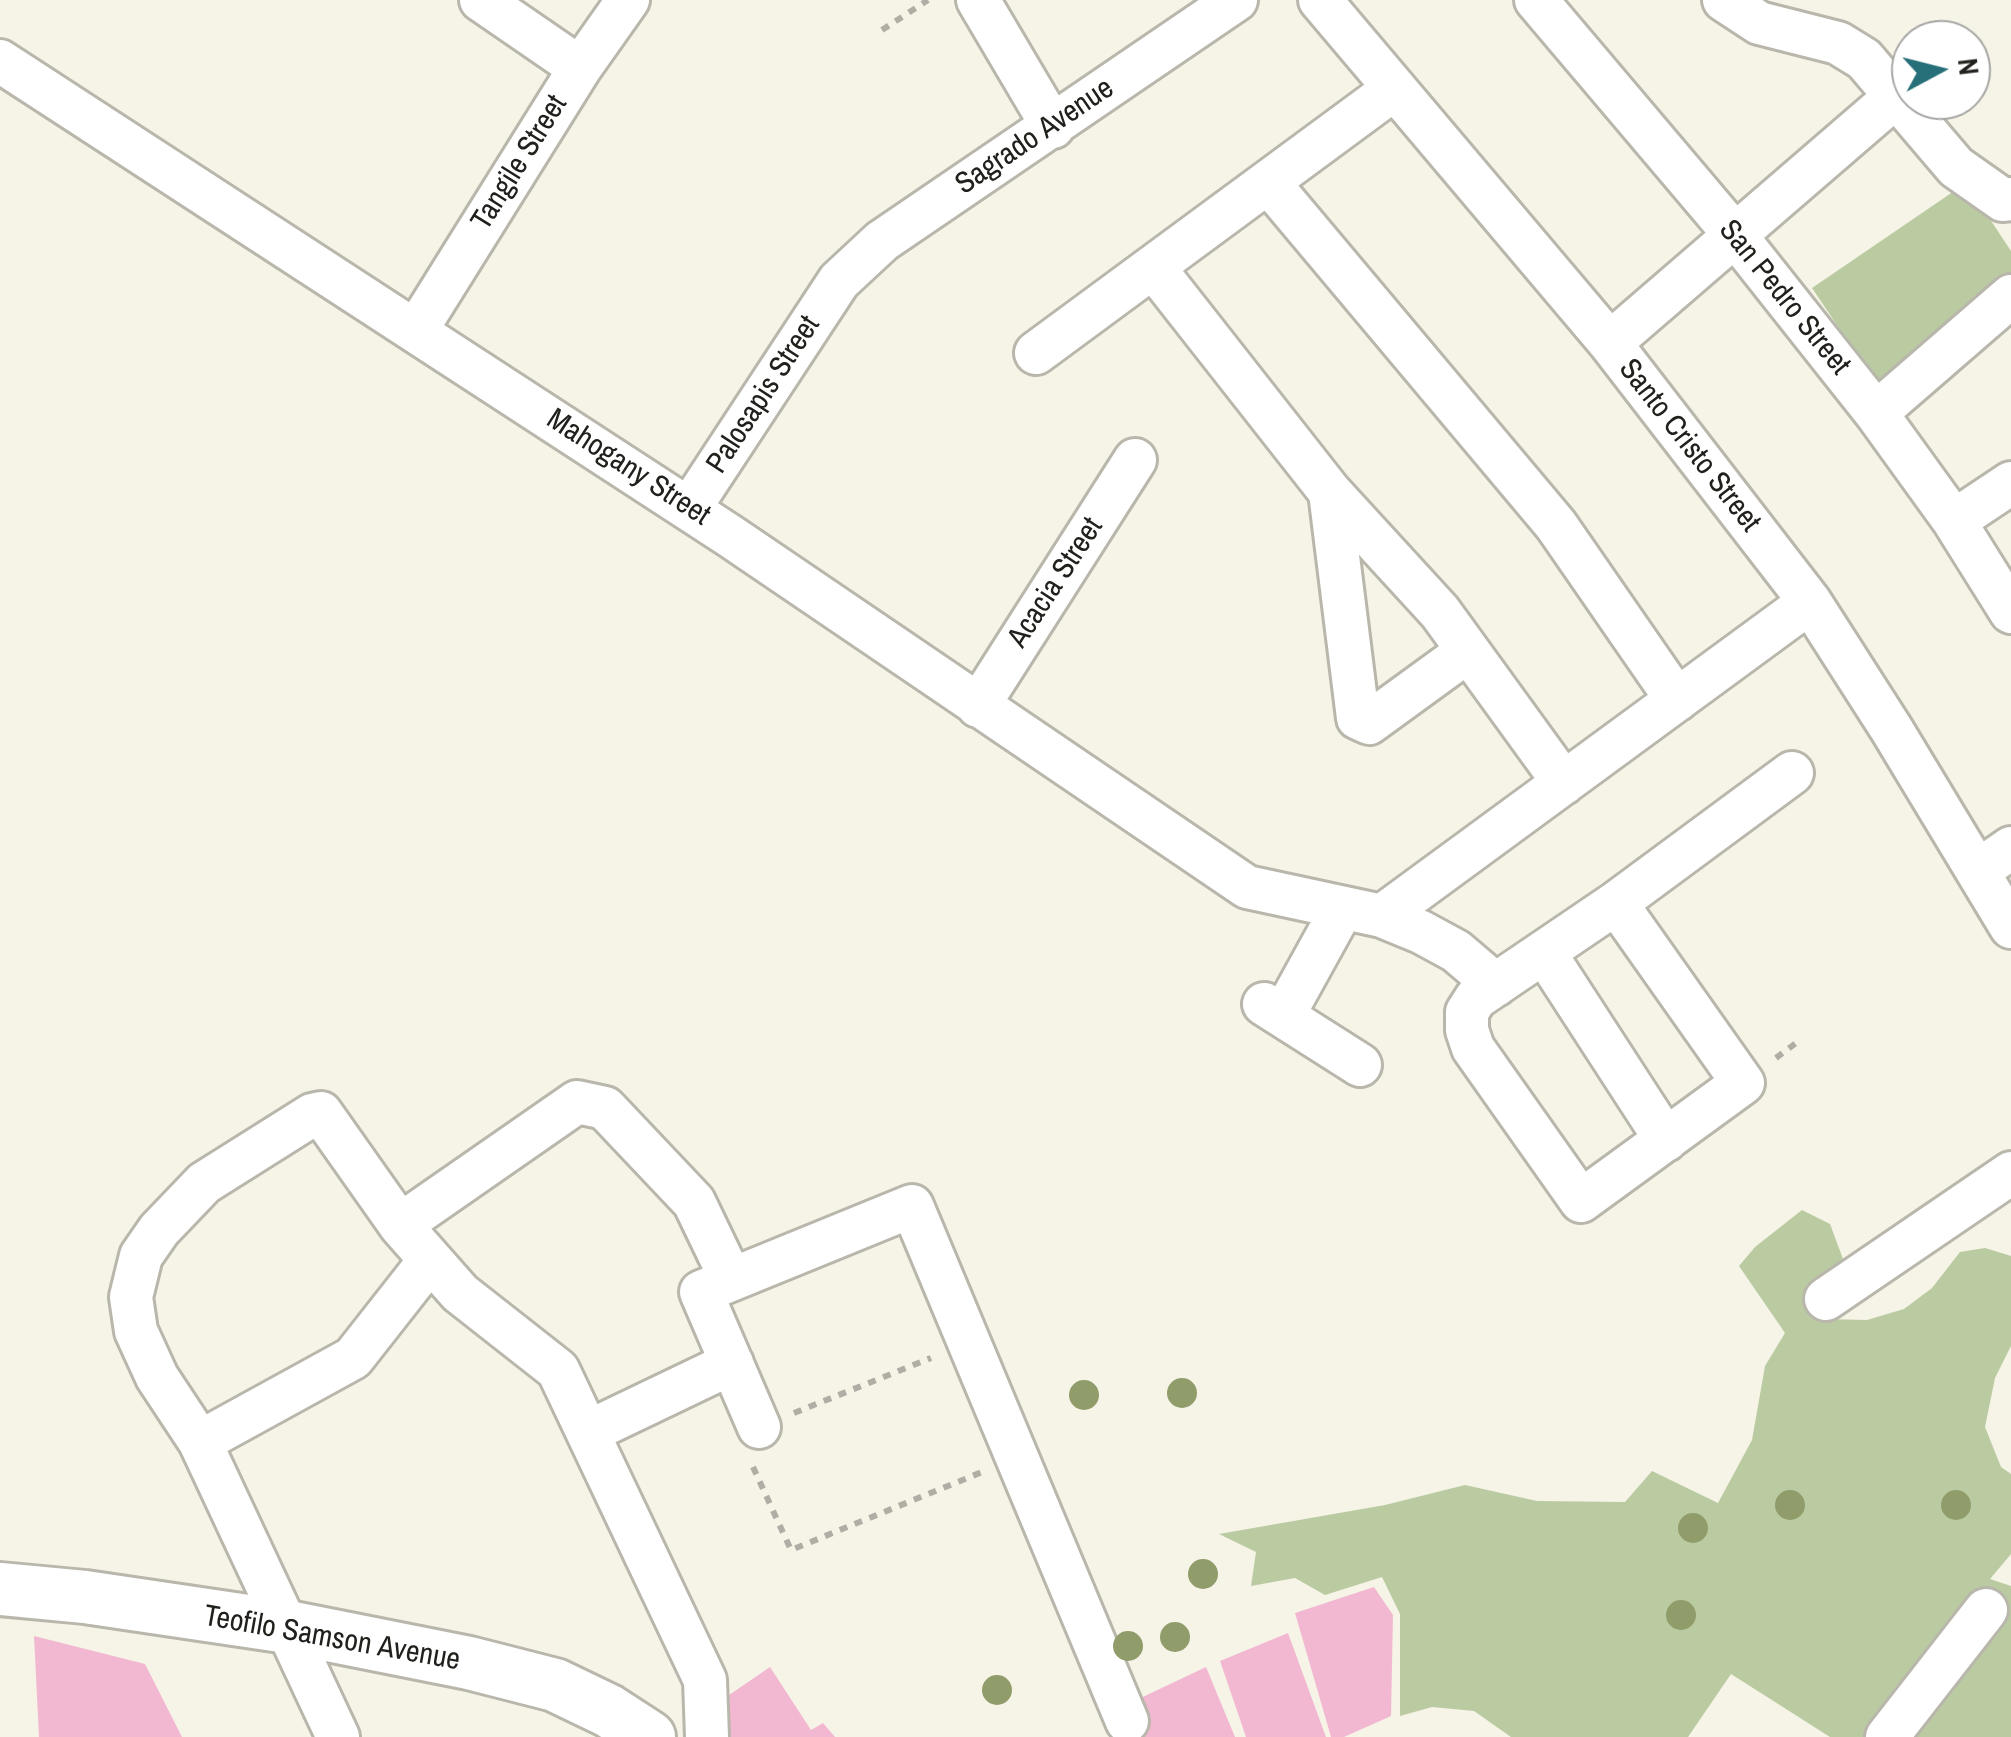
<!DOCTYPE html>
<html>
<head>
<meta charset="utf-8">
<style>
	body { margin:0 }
	#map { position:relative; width:2011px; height:1737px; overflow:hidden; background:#f6f3e7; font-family:"Archivo Narrow",sans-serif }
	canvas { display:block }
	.north { position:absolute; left:1891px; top:20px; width:100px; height:100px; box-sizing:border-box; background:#fff; border:2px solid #a6a6a4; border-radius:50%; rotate:83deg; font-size:28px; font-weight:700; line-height:40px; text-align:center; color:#21201c }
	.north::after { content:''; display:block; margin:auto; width:35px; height:45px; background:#276f79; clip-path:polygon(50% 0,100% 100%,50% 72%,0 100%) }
</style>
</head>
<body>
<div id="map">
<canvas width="2011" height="1737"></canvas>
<div class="north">N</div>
</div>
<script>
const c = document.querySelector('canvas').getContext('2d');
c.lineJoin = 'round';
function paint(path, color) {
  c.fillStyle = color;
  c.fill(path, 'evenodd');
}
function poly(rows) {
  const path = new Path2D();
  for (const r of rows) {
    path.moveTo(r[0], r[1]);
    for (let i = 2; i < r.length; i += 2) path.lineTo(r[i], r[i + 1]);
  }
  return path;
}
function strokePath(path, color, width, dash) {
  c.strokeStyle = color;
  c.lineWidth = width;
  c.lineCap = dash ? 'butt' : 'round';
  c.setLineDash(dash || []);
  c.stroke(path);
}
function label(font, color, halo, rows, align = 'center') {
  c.font = font + ' "Archivo Narrow",sans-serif';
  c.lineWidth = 10;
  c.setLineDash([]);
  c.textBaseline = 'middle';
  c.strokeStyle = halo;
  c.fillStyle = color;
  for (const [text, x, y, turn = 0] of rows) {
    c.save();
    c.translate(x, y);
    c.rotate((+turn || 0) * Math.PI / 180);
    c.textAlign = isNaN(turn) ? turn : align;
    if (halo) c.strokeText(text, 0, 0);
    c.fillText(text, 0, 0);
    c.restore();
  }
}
paint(poly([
	[1966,183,2011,251,2011,309,1884,395,1812,288],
	[1802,1210,1830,1224,1843,1259,1808,1292,1823,1319,1867,1320,1904,1309,1932,1288,1960,1252,1985,1248,2011,1256,2011,1346,1995,1378,1985,1427,2001,1467,2011,1474,2011,1554,1990,1579,2011,1586,2011,1737,1830,1737,1731,1674,1688,1737,1511,1737,1474,1711,1432,1707,1400,1716,1400,1614,1382,1577,1325,1595,1295,1578,1251,1586,1256,1552,1219,1534,1385,1505,1465,1485,1537,1501,1625,1502,1652,1471,1718,1503,1752,1440,1765,1366,1785,1333,1739,1266,1755,1247]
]), '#bacba2');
paint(poly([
	[1374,1587,1393,1615,1391,1716,1344,1737,1331,1737,1295,1613],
	[1288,1633,1326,1737,1246,1737,1220,1661],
	[34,1636,145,1664,182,1737,39,1737],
	[770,1667,811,1730,823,1723,835,1737,729,1737,713,1706],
	[1206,1667,1235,1737,1141,1737,1128,1704]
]), '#f2b8d2');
const minor = poly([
	[481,0,580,68],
	[978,0,1053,127],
	[1320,0,1610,343,1810,602,1892,730,2011,927],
	[1536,0,1735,235,1876,413,1954,521,2011,612],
	[1724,0,1759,23,1838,43,1864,59,1956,167,2003,200,2011,199],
	[0,61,730,536,1247,887,1382,916,1421,932,1456,951,1496,985],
	[1268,182,1556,525,1677,700],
	[1154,268,1330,492,1440,612,1564,783],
	[417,329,580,68,628,0],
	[1610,343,1895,97],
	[1036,353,1394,89],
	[1876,413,2011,296],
	[1330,492,1358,718,1369,723,1468,651],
	[689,509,839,281,882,241,1236,0],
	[1954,521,2011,483],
	[978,706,1135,460],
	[1978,871,2011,848],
	[1616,903,1743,1083,1581,1201,1473,1048,1467,1030,1467,1012,1476,998,1616,903,1792,773],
	[1382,916,1810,602],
	[1544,952,1666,1140],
	[1264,1004,1360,1065],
	[1283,1016,1342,909],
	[400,1225,577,1102,605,1108,694,1202,731,1279],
	[1826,1299,2011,1173],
	[759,1427,701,1292,912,1206,1127,1721],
	[588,1432,732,1363],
	[200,1442,353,1358,430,1260],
	[338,1737,200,1442,157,1377,136,1331,131,1297,141,1256,159,1230,204,1183,312,1115,321,1113,400,1225,460,1293,558,1370,705,1680,707,1737],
	[1887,1737,1986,1610]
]);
const major = poly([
	[0,1589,85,1597,288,1627,469,1663,555,1685,609,1711,649,1737]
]);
strokePath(minor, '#b9b6ab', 48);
strokePath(major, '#b9b6ab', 58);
strokePath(poly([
	[882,30,928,0],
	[1776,1058,1800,1040],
	[794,1413,931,1358],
	[753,1467,791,1550,982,1472]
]), '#b0aea4', 6, [8, 8]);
strokePath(minor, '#fff', 42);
strokePath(major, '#fff', 52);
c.fillStyle = '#909c6a';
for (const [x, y] of [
	[1182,1393],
	[1084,1395],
	[1790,1505],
	[1956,1505],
	[1693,1528],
	[1203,1574],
	[1681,1615],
	[1175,1637],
	[1128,1646],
	[997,1690]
]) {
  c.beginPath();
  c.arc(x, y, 15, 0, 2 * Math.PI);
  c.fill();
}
label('30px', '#21201c', '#fff', [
	["Sagrado Avenue",1035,137,-34],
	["Tangile Street",520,163,-58],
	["San Pedro Street",1784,298,51],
	["Palosapis Street",764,395,-57],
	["Santo Cristo Street",1689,446,52],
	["Mahogany Street",628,468,33],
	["Acacia Street",1056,583,-57],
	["Teofilo Samson Avenue",332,1639,10]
]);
</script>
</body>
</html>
